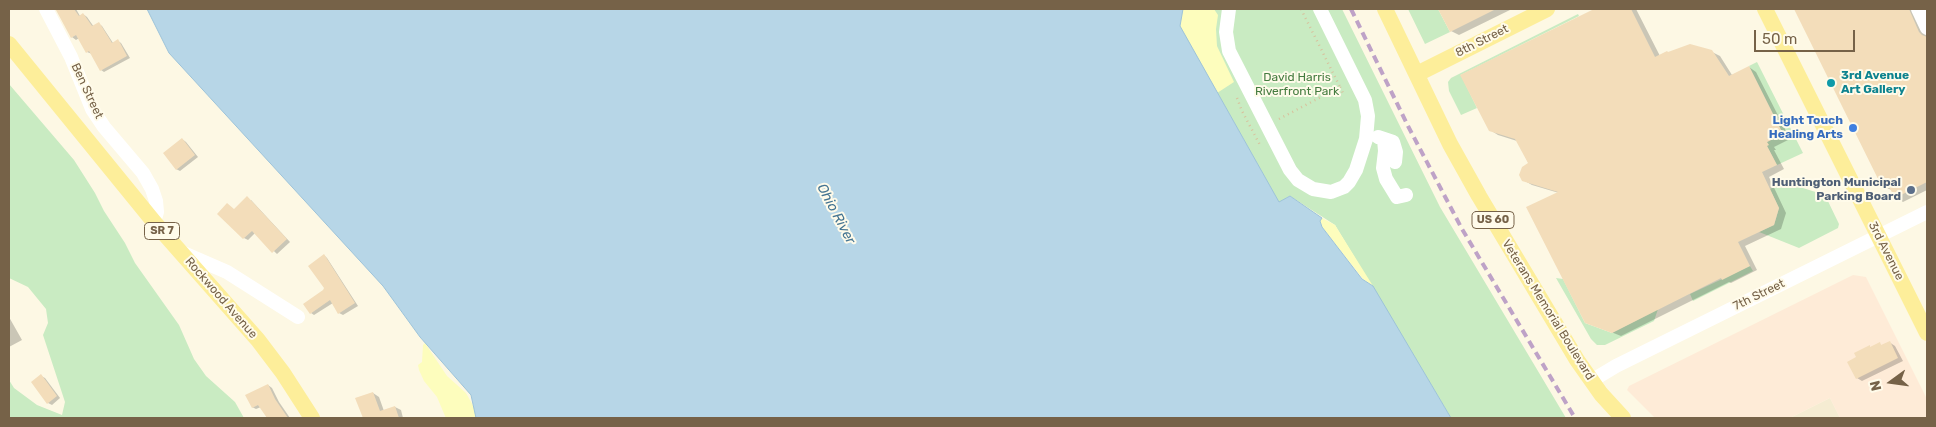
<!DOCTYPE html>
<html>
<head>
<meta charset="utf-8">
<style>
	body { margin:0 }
	#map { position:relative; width:1936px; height:427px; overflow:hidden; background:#fdf8e4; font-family:Rubik,sans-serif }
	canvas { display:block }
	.frame { position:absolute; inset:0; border:10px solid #766248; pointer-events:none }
	.north { position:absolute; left:1866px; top:357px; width:50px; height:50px; -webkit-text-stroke:4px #fffbea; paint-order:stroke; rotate:256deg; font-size:14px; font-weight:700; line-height:20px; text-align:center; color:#766248 }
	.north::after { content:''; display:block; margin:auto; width:18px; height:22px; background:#766248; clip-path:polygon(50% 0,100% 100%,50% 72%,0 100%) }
	.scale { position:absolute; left:1754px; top:30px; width:101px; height:22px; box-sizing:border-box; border:2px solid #766248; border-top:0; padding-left:6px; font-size:15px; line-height:18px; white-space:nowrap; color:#766248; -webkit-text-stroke:4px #fffbea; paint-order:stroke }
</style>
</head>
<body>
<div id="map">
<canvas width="1936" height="427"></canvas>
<div class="frame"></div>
<div class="north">N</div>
<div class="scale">50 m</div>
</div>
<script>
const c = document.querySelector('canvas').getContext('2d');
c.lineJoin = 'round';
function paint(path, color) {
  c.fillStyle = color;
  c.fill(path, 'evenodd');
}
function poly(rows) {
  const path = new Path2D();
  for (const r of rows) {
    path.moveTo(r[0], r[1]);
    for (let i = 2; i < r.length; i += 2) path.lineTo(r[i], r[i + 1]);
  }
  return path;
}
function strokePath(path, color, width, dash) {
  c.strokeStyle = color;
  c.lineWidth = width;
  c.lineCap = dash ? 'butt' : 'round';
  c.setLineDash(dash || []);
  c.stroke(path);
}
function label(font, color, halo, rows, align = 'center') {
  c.font = font + ' Rubik,sans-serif';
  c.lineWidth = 4;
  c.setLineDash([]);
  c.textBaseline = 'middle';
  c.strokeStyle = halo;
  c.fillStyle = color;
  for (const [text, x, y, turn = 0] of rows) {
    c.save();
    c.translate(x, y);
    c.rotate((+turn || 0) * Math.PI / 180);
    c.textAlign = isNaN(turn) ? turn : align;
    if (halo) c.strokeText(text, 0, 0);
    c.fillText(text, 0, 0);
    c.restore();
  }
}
paint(poly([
	[1830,398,1840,418,1790,418]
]), '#f5ecd2');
paint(poly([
	[1853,275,1866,277,1927,399,1927,418,1840,418,1830,398,1790,418,1655,418,1627,390,1629,386]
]), '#feebd7');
paint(poly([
	[1183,9,1342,9,1440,207,1566,418,1451,418,1335,225,1290,196,1279,203,1180,26],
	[1408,9,1438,9,1450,32,1425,44],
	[1578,14,1579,16,1461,75,1477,108,1461,115,1449,91,1448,82,1451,78],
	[1757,62,1803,153,1777,165,1767,146,1767,142,1783,134,1749,66],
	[9,84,74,160,95,193,104,211,125,243,135,263,179,325,194,359,206,376,235,402,244,418,9,418,9,380,14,388,37,405,62,415,65,402,43,335,48,323,46,309,28,287,9,278],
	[1784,182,1825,195,1839,224,1838,228,1799,248,1759,232,1774,225,1779,208,1770,189],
	[1750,266,1753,271,1693,301,1690,294],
	[1556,278,1563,279,1585,323,1612,333,1658,309,1654,321,1605,345,1597,345,1591,339]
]), '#c9ebc2');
paint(poly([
	[1167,9,1214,9,1218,15,1216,29,1217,46,1234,82,1214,95],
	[1322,218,1335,225,1373,286,1363,279,1322,227,1320,221],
	[425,343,447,376,466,393,480,418,446,418,445,416,437,397,424,381,419,370,418,365,422,362,423,345]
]), '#fdfdbd');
const water = poly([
	[147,9,1183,9,1180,26,1279,202,1290,196,1322,218,1320,221,1322,227,1362,279,1373,286,1451,418,476,418,471,395,420,337,383,286,169,53,147,9]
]);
paint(water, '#b7d6e7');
strokePath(water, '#9dc3d9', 1);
paint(poly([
	[57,9,76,9,80,16,83,14,87,17,94,27,99,24,102,26,113,43,118,41,121,43,130,58,104,72,101,70,92,54,87,52,79,38,76,40,72,37],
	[1440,9,1512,9,1459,35,1451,31],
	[1597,9,1636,9,1660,56,1712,52,1720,56,1732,75,1749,67,1756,72,1790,139,1774,147,1776,150,1774,150,1784,169,1769,177,1786,213,1781,229,1745,246,1757,270,1731,283,1729,282,1621,336,1586,322,1559,193,1532,185,1523,180,1529,164,1517,141,1498,135,1490,130,1462,75],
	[1795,9,1915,9,1927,38,1927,190,1903,202,1896,197,1892,190,1883,187],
	[182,139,186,142,198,157,180,171,176,169],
	[251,200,290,242,277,254,255,233,248,240,244,238,219,214,235,210],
	[324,255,327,258,358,306,343,315,339,313,333,303,314,315,311,313,324,291],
	[9,317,22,340,9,347],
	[1889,342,1895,346,1903,361,1862,381,1857,378,1858,358,1869,347,1872,348,1879,344,1883,346],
	[41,376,45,378,60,398,52,405,48,403],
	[268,385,272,388,279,402,290,418,268,418,261,407,256,409,252,407],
	[373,393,379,397,384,411,395,407,401,410,403,418,364,418,357,399]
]), '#0003');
paint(poly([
	[58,9,74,9,79,16,83,13,92,26,99,22,112,43,118,39,127,56,100,71,89,51,86,53,76,35,71,38,56,10],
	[1438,9,1496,9,1450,32],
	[1594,9,1631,9,1655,57,1667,51,1668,52,1690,44,1712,50,1729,76,1749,66,1783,134,1767,142,1769,145,1767,146,1777,165,1762,172,1779,208,1774,225,1738,242,1750,266,1722,280,1721,278,1612,333,1585,323,1526,207,1558,192,1522,181,1519,175,1522,167,1528,163,1515,139,1489,131,1460,75],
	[1794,9,1909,9,1919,32,1922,35,1927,37,1927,182,1895,198,1888,185,1882,187],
	[182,138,195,155,176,170,163,153],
	[247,196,287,239,272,253,252,231,243,239,217,214,227,203,234,209],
	[324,254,355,303,338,314,330,300,310,314,303,304,323,290,324,288,308,266],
	[1890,341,1898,358,1856,379,1847,362,1856,357,1854,353,1870,345,1870,347,1880,342,1881,345],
	[41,374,57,396,47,404,31,382],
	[268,384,275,399,288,418,267,418,258,405,252,408,245,395],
	[373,392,380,411,395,406,399,418,363,418,355,398]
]), '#f3ddba');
strokePath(poly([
	[1340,87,1343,93],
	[1237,98,1242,111,1260,145],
	[1279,119,1340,87,1301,9]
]), '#d8c19d', 2.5, [1, 4]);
strokePath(poly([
	[46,9,71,57,92,109,104,127,143,173,152,189,156,201,157,212,154,222],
	[1229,9,1226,32,1229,51,1290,170,1298,180,1313,189,1331,192,1344,187,1349,182,1356,170,1366,139,1368,116,1365,100,1320,9],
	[1918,9,1927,28],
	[1378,137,1393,142,1396,152,1395,162],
	[1384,139,1385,151,1383,168,1386,179,1397,197,1406,195],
	[181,252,227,272,298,317],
	[1591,381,1616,366,1927,212]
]), '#fff', 14);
strokePath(poly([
	[1385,9,1450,144,1479,196,1577,360,1601,394,1623,418],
	[1765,9,1927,333],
	[9,44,154,222,258,340,283,373,312,418],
	[1417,74,1547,9]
]), '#fdee9a', 16);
strokePath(poly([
	[1351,9,1408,126,1462,229,1575,418]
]), '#bea2c7', 4, [8, 5]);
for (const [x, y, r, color] of [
	[1831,83,5,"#0f9aa8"],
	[1853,128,5,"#3f7fe0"],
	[1911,190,5,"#5c6f8a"]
]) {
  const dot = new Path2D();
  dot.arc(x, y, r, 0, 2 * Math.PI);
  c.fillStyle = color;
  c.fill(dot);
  strokePath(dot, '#fffbea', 2);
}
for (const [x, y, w] of [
	[1493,220,42],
	[162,231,35]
]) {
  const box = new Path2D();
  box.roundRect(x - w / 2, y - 8.5, w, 17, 4);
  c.fillStyle = '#fffbea';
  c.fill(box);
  strokePath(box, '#766248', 1);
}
label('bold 11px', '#766248', null, [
	["US 60",1493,220],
	["SR 7",162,231]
]);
label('12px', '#766248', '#fffbea', [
	["8th Street",1482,41,-27],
	["Ben Street",87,91,65],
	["3rd Avenue",1886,251,63],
	["7th Street",1759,295,-26],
	["Rockwood Avenue",221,298,49],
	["Veterans Memorial Boulevard",1548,310,58]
]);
label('bold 12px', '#0d838f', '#fffbea', [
	["3rd Avenue",1841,76],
	["Art Gallery",1841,90]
], 'left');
label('12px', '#457c40', '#fffbea', [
	["David Harris",1297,78],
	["Riverfront Park",1297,92]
]);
label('bold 12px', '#366cbe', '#fffbea', [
	["Light Touch",1843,121],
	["Healing Arts",1843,135]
], 'right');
label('bold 12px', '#4e5e75', '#fffbea', [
	["Huntington Municipal",1901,183],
	["Parking Board",1901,197]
], 'right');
label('italic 14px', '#447492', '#fffbea', [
	["Ohio River",836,214,62]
]);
</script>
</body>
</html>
